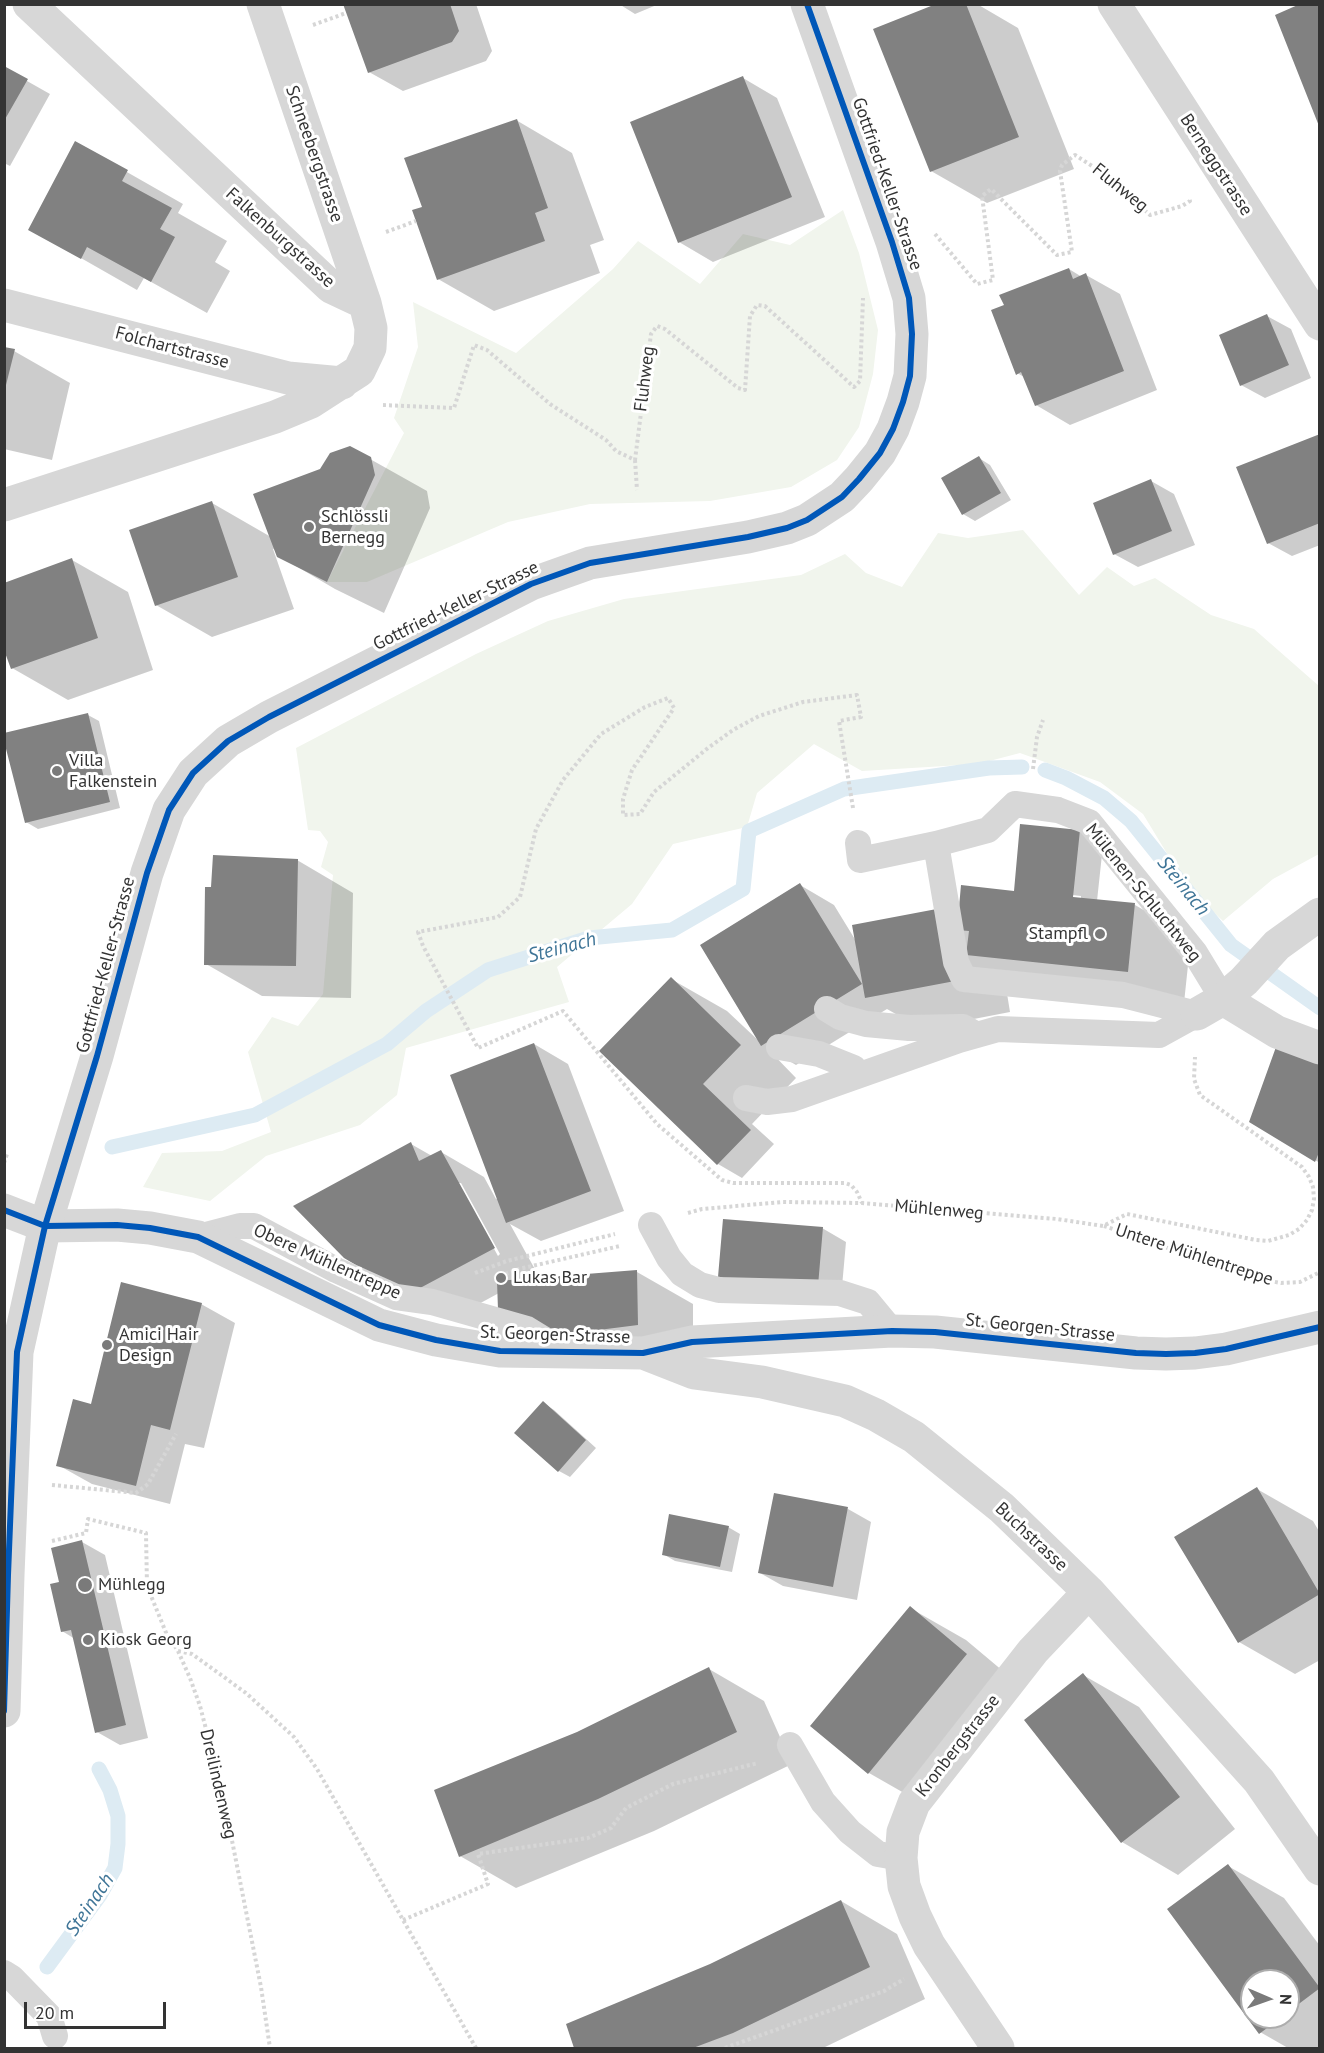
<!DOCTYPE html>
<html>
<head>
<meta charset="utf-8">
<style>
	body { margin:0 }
	#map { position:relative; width:1324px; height:2053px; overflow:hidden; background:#fff; font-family:"PT Sans",sans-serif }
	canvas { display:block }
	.frame { position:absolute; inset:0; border:6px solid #333; pointer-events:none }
	.north { position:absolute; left:1240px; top:1969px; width:60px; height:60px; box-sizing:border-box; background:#fff; border:2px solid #adadad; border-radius:50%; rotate:92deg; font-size:16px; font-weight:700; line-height:24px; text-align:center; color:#333 }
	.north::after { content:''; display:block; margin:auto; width:21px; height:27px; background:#7a7a7a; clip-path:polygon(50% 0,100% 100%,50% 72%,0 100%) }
	.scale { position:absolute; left:24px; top:2002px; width:142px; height:27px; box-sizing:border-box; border:3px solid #333; border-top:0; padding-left:8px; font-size:18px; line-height:21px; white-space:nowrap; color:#333; -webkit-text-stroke:4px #fff; paint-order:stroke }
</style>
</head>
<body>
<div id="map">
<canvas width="1324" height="2053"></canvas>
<div class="frame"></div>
<div class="north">N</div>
<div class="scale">20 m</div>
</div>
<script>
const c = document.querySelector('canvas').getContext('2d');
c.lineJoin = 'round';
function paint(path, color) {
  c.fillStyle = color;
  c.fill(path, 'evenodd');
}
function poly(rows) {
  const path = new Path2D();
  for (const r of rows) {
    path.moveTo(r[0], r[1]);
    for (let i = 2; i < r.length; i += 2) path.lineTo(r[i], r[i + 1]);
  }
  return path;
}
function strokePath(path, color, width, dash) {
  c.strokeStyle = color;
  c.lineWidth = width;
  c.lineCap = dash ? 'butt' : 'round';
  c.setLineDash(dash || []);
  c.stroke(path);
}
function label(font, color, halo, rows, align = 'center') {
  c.font = font + ' "PT Sans",sans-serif';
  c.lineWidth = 6;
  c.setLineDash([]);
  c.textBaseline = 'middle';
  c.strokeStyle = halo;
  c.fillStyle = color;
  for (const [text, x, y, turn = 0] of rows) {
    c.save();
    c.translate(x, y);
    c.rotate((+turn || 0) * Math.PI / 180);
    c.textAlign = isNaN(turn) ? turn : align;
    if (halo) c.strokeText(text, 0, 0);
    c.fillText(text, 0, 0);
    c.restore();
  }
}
paint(poly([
	[843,210,859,253,878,330,873,374,859,427,837,460,791,487,710,501,590,504,508,522,367,582,327,582,404,433,394,418,418,347,413,302,516,353,613,269,638,241,700,284,743,234,790,245],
	[1023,530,1079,595,1107,567,1134,586,1155,578,1211,615,1254,629,1319,686,1319,854,1273,879,1223,921,1188,888,1143,814,1100,782,1020,753,978,764,862,771,814,744,757,793,747,827,673,844,632,904,557,967,569,1002,406,1048,397,1095,360,1125,266,1156,210,1201,143,1187,162,1153,222,1151,271,1132,248,1052,272,1017,298,1026,323,994,333,875,321,867,328,842,320,831,308,830,296,748,476,654,548,621,624,599,801,575,845,554,866,573,902,587,938,533,968,538]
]), '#f1f5ed');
paint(poly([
	[345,4,476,4,492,51,486,61,403,91,369,72],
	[619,4,659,4,635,14],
	[940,4,977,4,1018,28,1074,169,987,203,931,171],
	[4,68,50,94,10,166,4,163],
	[743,78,777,98,825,217,713,262,679,242],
	[516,120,572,153,604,240,590,245,600,273,494,311,438,279,424,208],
	[76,143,183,204,178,213,227,241,215,262,230,271,207,313,144,278,137,290,30,229],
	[1069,269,1082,277,1086,275,1120,294,1157,390,1070,425,1036,405,1026,378,1017,373],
	[1267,316,1291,329,1311,378,1265,398,1241,385],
	[4,348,14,351,70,383,52,460,4,449],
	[1320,435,1320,545,1292,556,1268,543],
	[979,458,990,465,1011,500,975,521,963,514,943,479],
	[370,459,427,491,430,508,384,613,335,589,279,556,276,548,273,549,294,609,212,637,156,605,212,503,271,537],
	[1151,481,1174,494,1195,545,1138,567,1114,554],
	[72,560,128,592,153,670,68,700,12,668],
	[88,715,99,721,120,808,38,829,26,822],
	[1080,831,1103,845,1097,901,1135,905,1191,937,1184,1003,1004,975,1010,1012,922,1029,887,1009,796,1065,767,1048,796,1078,752,1124,774,1144,742,1178,718,1164,602,1051,671,979,727,1011,759,1041,800,885,834,905,856,941,942,910,1015,892],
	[1045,892,1081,896,1081,899],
	[297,860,353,893,351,998,262,996,206,964],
	[534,1044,568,1064,624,1211,541,1241,510,1224,537,1273,524,1280,637,1272,693,1304,693,1356,556,1341,499,1293,451,1319,345,1257,411,1144,432,1156,441,1152,484,1177,496,1199,498,1198],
	[458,1183,461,1183,500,1254,498,1256],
	[1320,1064,1320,1163,1250,1122],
	[822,1228,846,1242,841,1298,743,1290,720,1276],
	[201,1304,235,1323,204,1448,185,1444,170,1504,92,1484,58,1465,92,1405],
	[543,1403,554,1410,596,1448,570,1477,559,1471],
	[1257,1489,1313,1521,1320,1533,1320,1660,1295,1674,1239,1642],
	[848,1509,871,1522,857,1600,783,1586,760,1573],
	[728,1527,740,1534,732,1572,675,1561,663,1554],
	[82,1542,105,1555,148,1738,120,1745,97,1732,75,1639,62,1631,61,1583],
	[910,1608,966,1640,1022,1687,925,1805,869,1773,812,1726],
	[709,1669,764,1701,792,1764,654,1831,516,1888,460,1856,577,1733],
	[1083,1675,1139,1707,1235,1829,1178,1875,1122,1842,1026,1720],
	[1228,1866,1284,1898,1320,1946,1320,2048,1288,2048,1260,2032,1169,1909],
	[1252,1981,1288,1981,1288,2017,1252,2017],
	[841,1901,897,1934,925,1999,823,2048,576,2048,567,2025,711,1965]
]), '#0003');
strokePath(poly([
	[1045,770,1066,778,1104,798,1131,821,1231,945,1320,1008],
	[112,1147,255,1115,387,1044,426,1011,488,970,589,938,672,930,743,889,749,831,844,789,989,768,1022,767],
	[47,1967,100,1895,115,1868,118,1844,118,1816,110,1790,99,1769]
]), '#ddebf3', 15);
paint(poly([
	[343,4,450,4,459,31,452,42,368,73],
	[936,4,966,4,1019,137,930,172,873,29],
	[1300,4,1320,4,1319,126,1275,15],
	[4,66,28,79,4,121],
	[743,76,792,197,678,243,630,122],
	[517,119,548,208,535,213,545,241,437,280,412,210,422,207,404,158],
	[75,141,128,170,122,181,172,208,160,229,175,237,151,282,87,247,81,259,28,230],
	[1069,268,1073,279,1086,273,1124,371,1035,406,1021,372,1016,375,991,310,1004,305,999,295],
	[1267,314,1289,365,1240,386,1219,335],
	[4,347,15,349,5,389,4,388],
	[1320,434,1320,523,1267,544,1236,467],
	[350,446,371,457,375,475,327,582,277,557,253,494,320,469,330,453],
	[979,456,1001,493,962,515,941,478],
	[1151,479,1172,531,1113,555,1093,503],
	[212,501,238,577,155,606,129,530],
	[72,558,98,638,11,669,4,650,4,583],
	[88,713,110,802,25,823,4,741,4,733],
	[1020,824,1080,830,1073,897,1135,903,1128,972,966,955,969,931,957,930,961,885,1014,891],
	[213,855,298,859,296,966,204,965,205,887,211,887],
	[800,883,862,984,761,1046,700,945],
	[942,908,955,981,865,998,852,925],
	[671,977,741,1045,703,1084,751,1130,717,1165,599,1051],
	[534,1043,591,1191,506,1223,450,1075],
	[1276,1047,1320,1063,1320,1150,1315,1162,1249,1122],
	[411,1142,419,1161,441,1150,495,1248,407,1295,344,1258,293,1206],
	[723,1219,823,1227,818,1286,718,1277],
	[637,1270,638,1325,567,1334,498,1310,497,1281],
	[121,1282,202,1303,170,1430,151,1425,136,1486,56,1466,73,1399,91,1404],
	[543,1401,586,1440,558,1472,514,1433],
	[1257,1487,1320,1594,1238,1643,1174,1537],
	[774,1493,848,1507,833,1587,758,1573],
	[669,1514,729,1526,720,1567,662,1555],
	[82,1540,126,1725,95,1733,71,1630,61,1632,50,1584,59,1582,51,1548],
	[910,1606,967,1654,868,1774,810,1726],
	[709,1667,737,1732,598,1799,459,1857,434,1790,577,1732],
	[1083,1673,1180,1797,1121,1843,1024,1720],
	[1228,1864,1320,1988,1288,2012,1288,1981,1252,1981,1252,2017,1282,2017,1259,2034,1167,1909],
	[841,1900,870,1967,733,2033,693,2048,574,2048,566,2024,710,1964]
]), '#818181');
strokePath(poly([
	[313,25,346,13],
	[386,232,416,221],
	[935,234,977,284,993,280,982,196,991,189,1057,255,1072,252,1060,171,1062,165,1075,155,1100,171,1150,215,1182,206,1190,201,1189,199],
	[383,405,454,408,474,345,487,350,550,404,606,440,616,451,635,460,651,334,657,326,665,329,738,388,745,390,750,316,757,305,765,306,854,387,860,381,863,298],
	[635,460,637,490],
	[1033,769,1037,737,1043,720],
	[853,808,839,721,861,717,857,695,803,702,759,716,733,730,708,748,654,792,640,814,623,815,623,799,632,770,674,708,668,698,645,707,601,734,563,780,536,829,520,897,498,917,418,932,423,946,478,1048,563,1011,657,1124,722,1180,733,1183,845,1183,851,1185,857,1192,862,1203],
	[4,1163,7,1154],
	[688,1213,702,1209,783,1202,862,1203,1057,1219,1103,1226,1127,1214,1256,1240,1268,1241,1289,1235,1299,1229,1307,1220,1312,1210,1314,1199,1313,1187,1309,1177,1302,1167,1200,1095,1194,1079,1195,1057],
	[1104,1226,1254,1278,1281,1283,1300,1282,1320,1272],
	[475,1273,507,1261,615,1234],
	[494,1278,519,1269,620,1246],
	[52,1485,136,1493,148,1484,176,1434],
	[52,1541,86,1533,88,1519,146,1533,147,1586,167,1635,178,1651,190,1678,200,1706,222,1790,261,1987,270,2048],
	[178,1651,192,1654,246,1693,294,1737,317,1769,476,2048],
	[403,1920,488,1884,478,1854,588,1838,611,1828,626,1808,673,1784,758,1763],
	[725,2048,884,1991,904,1979]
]), '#d6d6d6', 4, [3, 3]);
strokePath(poly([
	[858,843,860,860,936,844,988,830,1015,804,1058,810,1089,822,1195,953,1223,999],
	[936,844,956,962,964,979,1123,995,1197,1014],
	[827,1009,840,1017,866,1024,909,1028,963,1027,972,1032],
	[779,1047,819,1054,854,1068,858,1075],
	[746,1098,767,1102,792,1099,959,1040,998,1029,1159,1035,1197,1014],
	[651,1225,669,1258,682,1274,700,1285,719,1290,840,1293,868,1302,892,1331],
	[198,1237,240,1226,254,1226,336,1270,396,1297,432,1302,527,1329,545,1340,551,1353],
	[790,1745,823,1802,850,1832,878,1854,901,1858],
	[4,1973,12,1978,49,2016,55,2036]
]), '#d7d7d7', 26);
strokePath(poly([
	[29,4,331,287,365,303],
	[1114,4,1320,324],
	[4,305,288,378,342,383],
	[4,505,275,417,311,402,359,371,370,348,371,328,365,303,263,4],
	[1223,999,1244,981,1277,945,1320,914],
	[1197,1014,1223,999,1277,1032,1320,1048],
	[4,1210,45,1226,117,1225,150,1228,198,1237,379,1325,436,1340,500,1351,643,1353,692,1342,892,1331,935,1332,1136,1353,1166,1354,1195,1353,1226,1349,1320,1327],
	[643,1353,694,1373,762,1382,845,1401,876,1415,914,1437,1002,1508,1089,1592,1259,1781,1320,1869],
	[998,2048,929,1945,915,1916,904,1886,901,1858,903,1832,914,1803,1033,1651,1089,1592]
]), '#d7d7d7', 33);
strokePath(poly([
	[4,1711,8,1575,17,1352,45,1226,97,1056,147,873,169,810,193,773,228,741,269,717,531,584,590,563,748,537,787,528,807,520,842,497,859,479,880,453,893,429,903,402,910,376,912,334,909,298,892,242,807,4]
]), '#d7d7d7', 33);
strokePath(poly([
	[4,1210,45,1226,117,1225,150,1228,198,1237,379,1325,436,1340,500,1351,643,1353,692,1342,892,1331,935,1332,1136,1353,1166,1354,1195,1353,1226,1349,1320,1327],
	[4,1711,8,1575,17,1352,45,1226,97,1056,147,873,169,810,193,773,228,741,269,717,531,584,590,563,748,537,787,528,807,520,842,497,859,479,880,453,893,429,903,402,910,376,912,334,909,298,892,242,807,4]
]), '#0057b8', 6);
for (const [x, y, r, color] of [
	[309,527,6,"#7a7a7a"],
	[57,771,6,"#7a7a7a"],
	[1100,934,6,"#7a7a7a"],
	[501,1278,6,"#7a7a7a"],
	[107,1345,6,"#7a7a7a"],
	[85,1585,8,"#7a7a7a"],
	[88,1640,6,"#7a7a7a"]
]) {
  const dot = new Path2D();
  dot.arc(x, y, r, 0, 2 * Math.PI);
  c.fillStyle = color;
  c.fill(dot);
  strokePath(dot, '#fff', 2);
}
label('18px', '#333', '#fff', [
	["Schneebergstrasse",314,154,71],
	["Berneggstrasse",1216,165,57],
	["Gottfried-Keller-Strasse",887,184,71],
	["Fluhweg",1120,188,39],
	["Falkenburgstrasse",280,238,42],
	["Folchartstrasse",172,348,15],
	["Fluhweg",645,379,-83],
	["Gottfried-Keller-Strasse",456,606,-26],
	["Mülenen-Schluchtweg",1143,893,51],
	["Gottfried-Keller-Strasse",106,965,-75],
	["Mühlenweg",939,1210,5],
	["Untere Mühlentreppe",1194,1255,18],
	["Obere Mühlentreppe",327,1262,24],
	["St. Georgen-Strasse",1040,1328,6],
	["St. Georgen-Strasse",555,1335,2],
	["Buchstrasse",1031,1537,43],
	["Kronbergstrasse",958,1746,-52],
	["Dreilindenweg",218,1784,77]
]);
label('18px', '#333', '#fff', [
	["Schlössli",321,517],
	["Bernegg",321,538],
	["Villa",69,761],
	["Falkenstein",69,782],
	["Stampfl",1088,934,"right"],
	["Lukas Bar",513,1278],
	["Amici Hair",119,1335],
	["Design",119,1356],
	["Mühlegg",98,1585],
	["Kiosk Georg",100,1640]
], 'left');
label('italic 20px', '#3f7597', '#fff', [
	["Steinach",1183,886,51],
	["Steinach",562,948,-15],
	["Steinach",90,1905,-56]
]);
</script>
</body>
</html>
